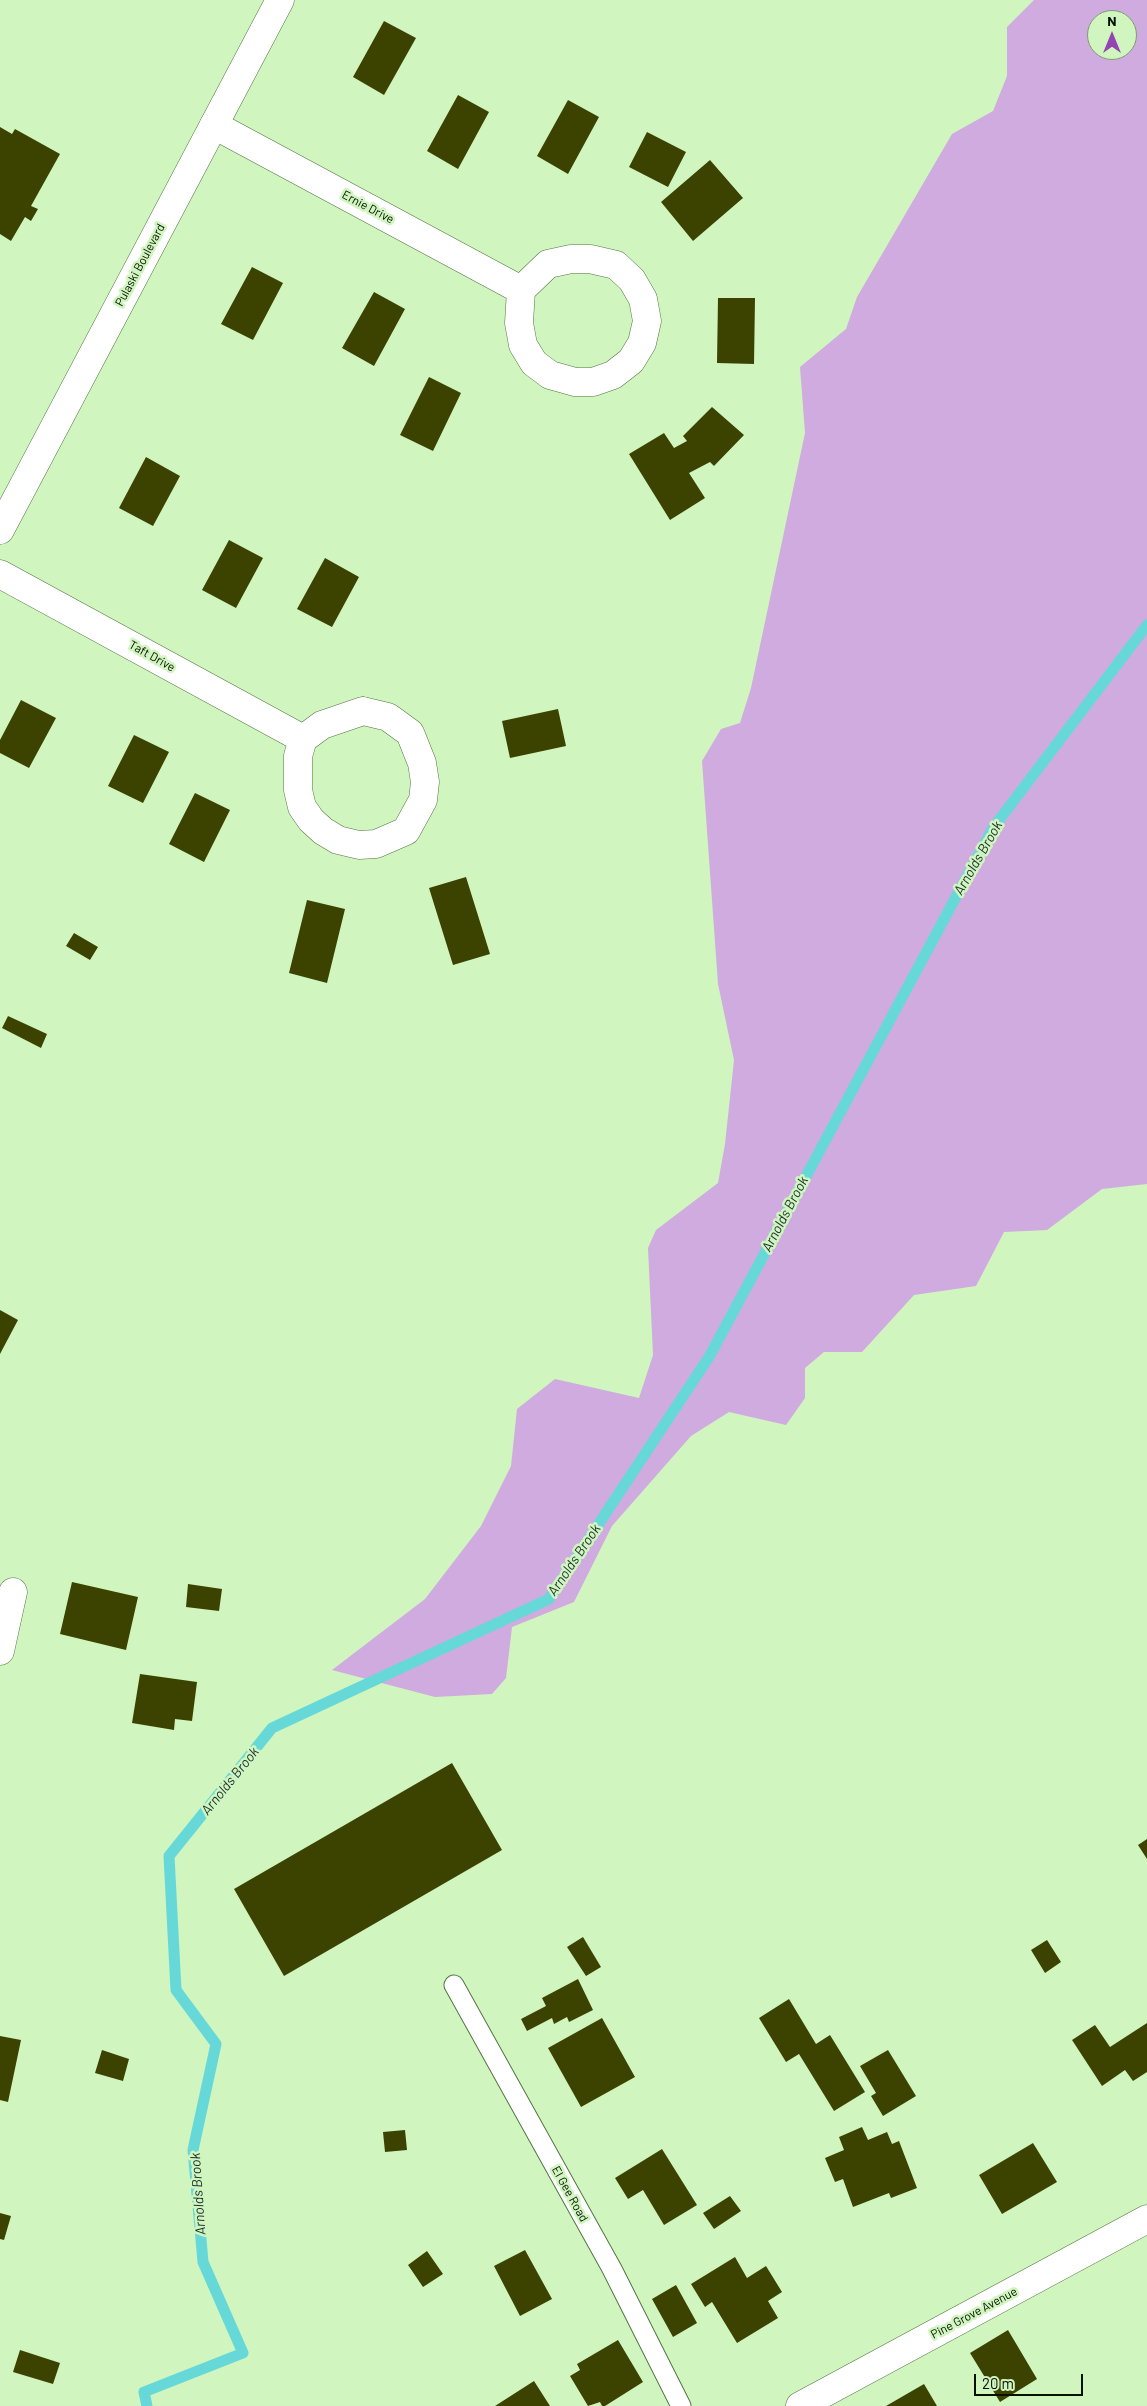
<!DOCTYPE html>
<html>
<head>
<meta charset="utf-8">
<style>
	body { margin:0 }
	#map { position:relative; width:1147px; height:2406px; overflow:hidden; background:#d0f5bf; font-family:Barlow,sans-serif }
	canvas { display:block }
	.north { position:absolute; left:1087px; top:10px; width:50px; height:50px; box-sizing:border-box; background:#d0f5bf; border:1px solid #7f9a73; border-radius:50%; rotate:0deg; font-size:14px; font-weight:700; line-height:20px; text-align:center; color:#061102 }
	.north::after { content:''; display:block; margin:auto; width:18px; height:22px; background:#9443b2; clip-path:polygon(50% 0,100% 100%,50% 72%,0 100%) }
	.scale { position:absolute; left:974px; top:2374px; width:109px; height:22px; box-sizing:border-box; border:2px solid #061102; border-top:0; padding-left:6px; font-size:15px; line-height:18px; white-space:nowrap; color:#061102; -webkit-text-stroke:4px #d0f5bf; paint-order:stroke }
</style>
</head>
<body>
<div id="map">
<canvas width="1147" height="2406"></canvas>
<div class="north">N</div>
<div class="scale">20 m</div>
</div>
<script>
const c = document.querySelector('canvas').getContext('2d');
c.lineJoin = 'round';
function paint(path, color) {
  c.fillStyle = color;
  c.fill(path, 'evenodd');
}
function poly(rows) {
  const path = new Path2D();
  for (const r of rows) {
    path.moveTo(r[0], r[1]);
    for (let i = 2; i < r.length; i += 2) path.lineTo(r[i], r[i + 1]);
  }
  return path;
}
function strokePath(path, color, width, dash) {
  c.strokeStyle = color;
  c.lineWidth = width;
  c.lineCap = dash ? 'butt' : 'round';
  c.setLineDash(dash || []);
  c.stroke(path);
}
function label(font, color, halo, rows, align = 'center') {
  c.font = font + ' Barlow,sans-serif';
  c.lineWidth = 5;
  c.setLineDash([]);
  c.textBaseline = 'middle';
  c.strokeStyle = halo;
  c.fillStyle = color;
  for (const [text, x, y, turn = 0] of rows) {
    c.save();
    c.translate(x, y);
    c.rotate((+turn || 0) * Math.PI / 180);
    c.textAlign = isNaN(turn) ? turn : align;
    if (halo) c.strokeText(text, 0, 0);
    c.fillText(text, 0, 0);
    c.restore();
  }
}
paint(poly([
	[1034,0,1147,0,1147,1184,1102,1189,1047,1230,1004,1232,976,1286,914,1295,862,1352,824,1352,805,1368,805,1398,786,1425,729,1412,691,1436,612,1526,574,1602,512,1627,506,1678,492,1694,435,1697,332,1670,425,1599,481,1526,511,1466,517,1409,555,1379,639,1398,653,1355,648,1248,656,1230,718,1183,725,1144,734,1060,718,984,702,761,721,729,740,723,751,688,805,433,800,367,846,329,857,297,952,134,993,111,1007,76,1007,27],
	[1097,20,1127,20,1127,50,1097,50]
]), '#cfabdf');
strokePath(poly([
	[147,2406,144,2392,243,2353,203,2262,193,2150,216,2044,176,1990,169,1856,272,1728,549,1599,709,1357,993,828,1147,625]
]), '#67d8d8', 11);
paint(poly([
	[384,21,416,38,384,95,353,77],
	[458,95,489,112,458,169,427,151],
	[568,100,599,117,568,174,537,156],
	[0,127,12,134,15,129,60,154,31,206,38,209,31,221,25,217,11,241,0,234],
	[647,132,686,152,668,187,629,167],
	[710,160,743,198,693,241,661,202],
	[252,267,283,283,253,340,221,324],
	[374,292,405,309,374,366,342,348],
	[718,298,755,298,754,364,717,363],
	[429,377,461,393,433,451,400,435],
	[712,407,744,435,714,466,710,462,689,473,705,498,670,520,629,454,664,433,674,448,687,441,683,436],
	[146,457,180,476,153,526,119,508],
	[229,540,263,558,236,608,202,590],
	[325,558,359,577,332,627,297,609],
	[21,700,56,718,29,768,0,753,0,740],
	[558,709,566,746,510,758,502,721],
	[134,735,169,752,143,803,108,786],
	[195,793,230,810,204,862,169,844],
	[466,877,490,954,453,965,429,888],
	[307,900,345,909,327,983,289,973],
	[74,933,98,947,90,960,66,946],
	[8,1016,47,1034,41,1048,2,1028],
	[0,1310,18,1320,0,1354],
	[72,1582,138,1597,126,1650,60,1634],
	[188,1584,222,1589,219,1611,186,1607],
	[140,1674,197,1682,192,1721,175,1719,174,1730,132,1723],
	[452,1763,502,1850,284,1976,234,1889],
	[1147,1839,1147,1859,1138,1845],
	[583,1937,601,1967,586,1976,567,1947],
	[1047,1940,1061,1962,1045,1973,1031,1950],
	[578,1979,593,2010,569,2022,567,2017,554,2024,552,2018,527,2031,521,2019,546,2006,542,1998],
	[789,1999,816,2044,830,2035,865,2092,834,2111,799,2054,786,2062,759,2018],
	[602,2018,635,2077,581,2107,548,2048],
	[1147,2023,1147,2072,1133,2081,1125,2070,1102,2086,1072,2040,1095,2025,1110,2047],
	[0,2036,21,2040,8,2102,0,2100],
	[102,2050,129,2059,123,2081,95,2073],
	[888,2050,916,2096,883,2116,871,2096,876,2093,860,2066],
	[862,2127,868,2140,887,2132,892,2144,899,2141,917,2188,891,2198,889,2193,853,2207,843,2179,835,2182,825,2158,844,2150,839,2137],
	[405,2130,407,2150,385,2152,383,2132],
	[1033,2143,1057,2182,1002,2214,979,2175],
	[662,2149,697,2205,664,2225,643,2190,628,2199,615,2178],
	[730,2196,741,2211,714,2229,703,2213],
	[0,2213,11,2216,4,2240,0,2239],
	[525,2250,552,2299,520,2316,494,2266],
	[427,2251,443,2274,423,2287,408,2265],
	[735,2257,747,2278,766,2266,782,2292,768,2301,778,2318,737,2343,712,2302,705,2307,691,2284],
	[676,2285,697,2323,673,2337,652,2299],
	[1008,2330,1037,2379,1000,2402,970,2353],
	[618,2340,643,2382,605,2406,602,2406,600,2402,588,2406,570,2376,580,2370,577,2364],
	[20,2350,60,2363,53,2384,13,2372],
	[534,2381,550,2406,495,2406],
	[924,2384,937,2406,886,2406]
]), '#3c4300');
const service = poly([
	[454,1985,612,2269,681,2406]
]);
const minor = poly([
	[214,125,521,290,519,323,523,345,534,363,550,375,575,382,593,382,613,375,631,361,642,343,647,321,643,299,632,280,616,265,590,259,571,259,548,264,521,290],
	[0,574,303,739],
	[363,711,388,717,410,733,422,763,425,782,423,800,406,831,376,844,359,845,338,840,323,831,311,820,302,807,298,790,298,756,303,739,322,725,363,711],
	[0,1651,13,1592],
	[800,2406,1147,2219]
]);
const secondary = poly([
	[0,530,280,0]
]);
strokePath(service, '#557544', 21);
strokePath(minor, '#557544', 29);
strokePath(secondary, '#557544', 29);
strokePath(service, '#fff', 19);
strokePath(minor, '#fff', 28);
strokePath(secondary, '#fff', 28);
label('12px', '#061102', '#d0f5bf', [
	["Ernie Drive",368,207,28],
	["Pulaski Boulevard",140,265,-62],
	["Taft Drive",152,656,29],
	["El Gee Road",570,2194,61],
	["Pine Grove Avenue",974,2313,-28]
]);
label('italic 14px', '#1a2f2f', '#d0f5bf', [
	["Arnolds Brook",978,858,-60],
	["Arnolds Brook",785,1214,-62],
	["Arnolds Brook",574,1560,-56],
	["Arnolds Brook",230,1781,-51],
	["Arnolds Brook",198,2194,-94]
]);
</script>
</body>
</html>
